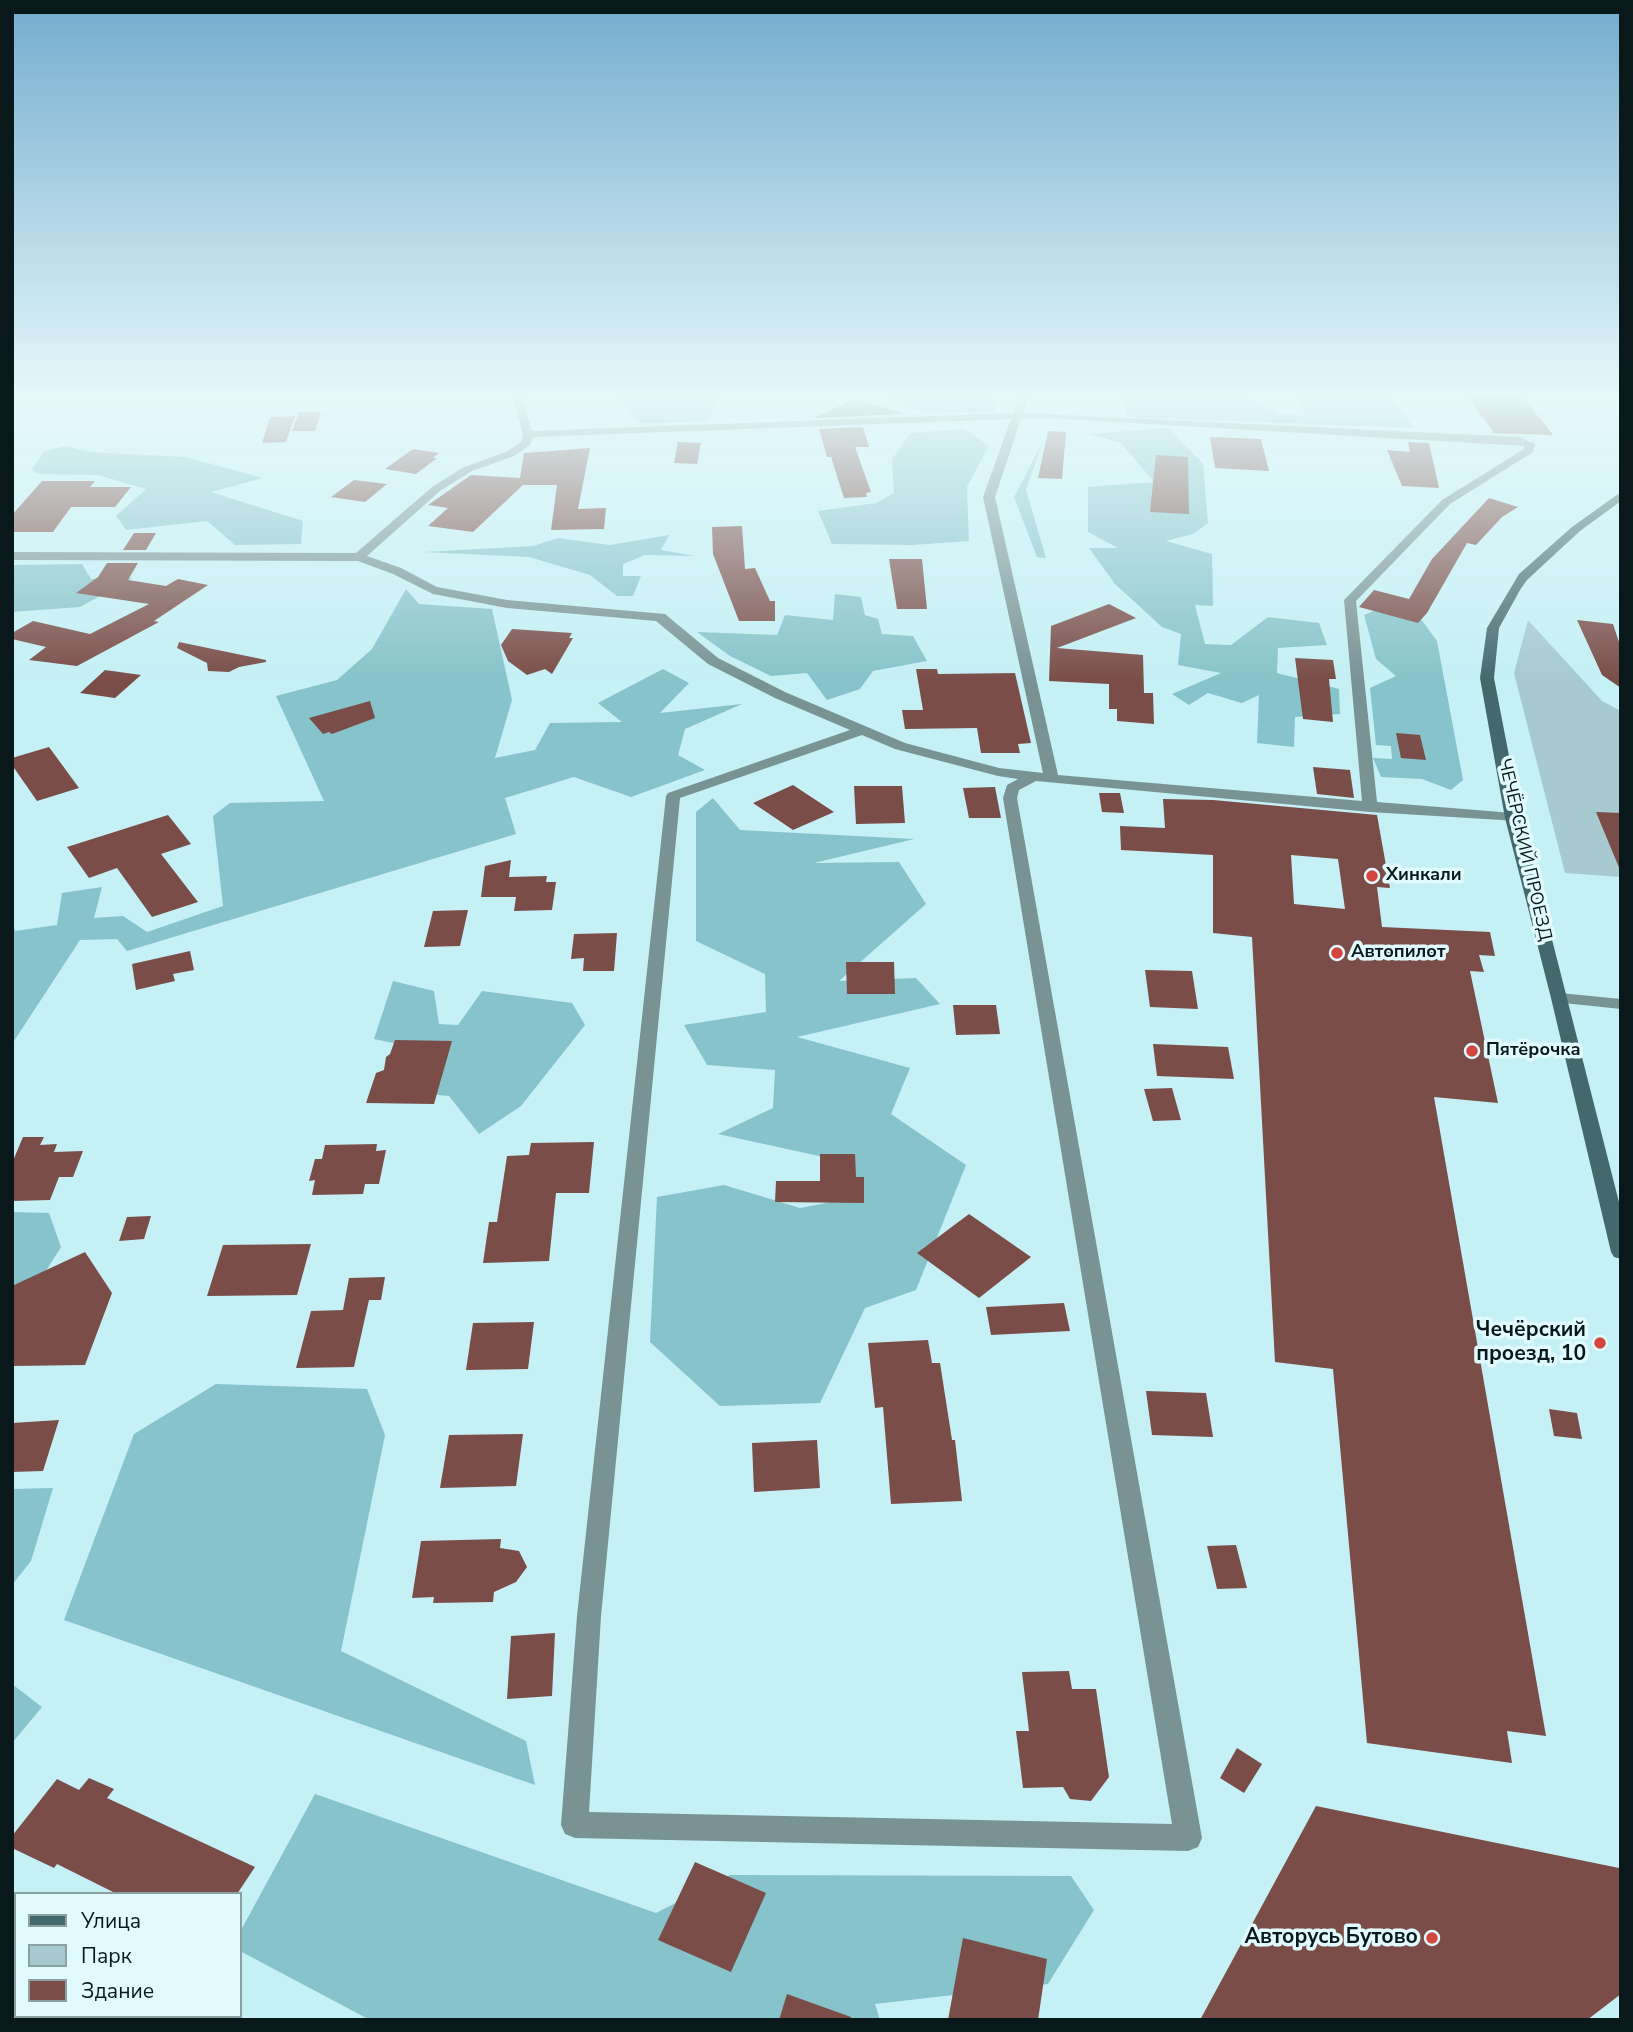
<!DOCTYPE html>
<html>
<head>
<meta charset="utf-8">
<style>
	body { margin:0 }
	#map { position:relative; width:1633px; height:2032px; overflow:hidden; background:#c5f0f5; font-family:"Nunito Sans",sans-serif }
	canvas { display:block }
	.frame { position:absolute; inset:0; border:14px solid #09191b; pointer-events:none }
	.legend { position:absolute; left:14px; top:1892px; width:228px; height:126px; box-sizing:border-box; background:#e0fafd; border:2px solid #8aa0a3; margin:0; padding:9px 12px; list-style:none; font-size:21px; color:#09191b }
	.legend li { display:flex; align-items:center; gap:14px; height:35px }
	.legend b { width:35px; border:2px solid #8aa0a3 }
</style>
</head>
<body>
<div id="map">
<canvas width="1633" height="2032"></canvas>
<div class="frame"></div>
<ul class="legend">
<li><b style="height:9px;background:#44696d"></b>Улица</li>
<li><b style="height:19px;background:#a6cacf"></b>Парк</li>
<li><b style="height:19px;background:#7a4d48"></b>Здание</li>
</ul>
</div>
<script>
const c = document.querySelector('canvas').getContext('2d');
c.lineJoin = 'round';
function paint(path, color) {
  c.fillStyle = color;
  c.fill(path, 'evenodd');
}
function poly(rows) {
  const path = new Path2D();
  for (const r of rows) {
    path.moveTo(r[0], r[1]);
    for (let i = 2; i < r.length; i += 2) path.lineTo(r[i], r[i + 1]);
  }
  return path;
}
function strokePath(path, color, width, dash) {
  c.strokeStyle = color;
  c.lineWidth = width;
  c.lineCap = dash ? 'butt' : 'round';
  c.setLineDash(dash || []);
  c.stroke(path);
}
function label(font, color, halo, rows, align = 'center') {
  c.font = font + ' "Nunito Sans",sans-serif';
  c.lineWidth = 7;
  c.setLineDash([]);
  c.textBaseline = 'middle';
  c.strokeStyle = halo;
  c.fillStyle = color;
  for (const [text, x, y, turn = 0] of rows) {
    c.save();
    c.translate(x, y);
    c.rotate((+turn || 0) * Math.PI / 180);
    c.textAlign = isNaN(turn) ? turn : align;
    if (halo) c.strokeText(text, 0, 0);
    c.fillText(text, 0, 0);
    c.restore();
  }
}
paint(poly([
	[1528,620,1602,701,1621,711,1621,877,1565,873,1514,673]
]), '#a6cacf');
paint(poly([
	[618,396,721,396,706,422,640,423],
	[882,396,993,396,996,412,923,413],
	[1122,396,1234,396,1259,402,1277,414,1307,416,1295,396,1391,396,1414,428,1127,417],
	[1167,428,1203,463,1208,523,1193,534,1166,541,1212,554,1213,606,1195,605,1205,644,1231,645,1268,617,1319,623,1327,645,1278,648,1277,673,1339,689,1340,714,1295,717,1294,747,1257,743,1259,695,1242,703,1208,693,1189,705,1172,694,1221,673,1178,665,1181,634,1162,627,1115,584,1089,548,1118,548,1088,532,1088,487,1154,482,1121,443,1089,434],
	[964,429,989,446,967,487,969,541,912,545,832,544,818,511,876,503,894,493,892,459,911,433],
	[1043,441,1026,490,1046,558,1037,557,1014,497],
	[66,446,91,452,186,457,263,478,211,492,303,521,301,544,235,545,207,521,126,530,116,516,146,489,98,475,39,474,32,470,44,451],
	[669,535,661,550,695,556,645,555,623,564,623,576,641,576,633,596,617,596,590,575,529,557,424,552,533,546,558,538,610,545],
	[82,564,91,579,133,578,80,607,12,612,12,565],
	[406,589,419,604,492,609,512,700,495,758,535,750,550,723,622,722,598,703,663,669,689,683,660,713,742,704,685,729,678,755,705,770,631,797,574,777,505,798,516,834,127,951,117,939,80,940,12,1044,12,920,15,931,57,925,62,893,102,887,94,918,123,916,147,932,223,906,213,816,230,803,324,801,276,696,337,680,372,649],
	[835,594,861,597,865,615,878,619,882,634,913,636,927,661,873,671,860,689,827,700,807,673,771,676,730,656,697,632,777,635,785,615,833,620],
	[1381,608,1418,615,1437,641,1463,780,1451,790,1422,779,1381,777,1373,758,1392,759,1391,746,1376,745,1370,688,1396,676,1376,659,1364,615],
	[713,798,740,830,914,839,814,863,899,862,926,904,839,981,916,978,940,1004,797,1037,910,1068,891,1114,966,1165,916,1290,865,1308,820,1403,720,1406,650,1342,657,1197,724,1185,800,1208,858,1197,833,1159,718,1134,773,1108,775,1070,707,1065,684,1025,766,1012,765,974,696,941,696,812],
	[393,981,434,991,439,1024,458,1025,482,991,572,1003,585,1025,521,1106,479,1134,449,1096,416,1093,426,1050,374,1039],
	[12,1212,49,1213,61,1247,12,1325],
	[216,1384,367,1389,385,1435,341,1651,526,1741,535,1785,64,1620,134,1434],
	[53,1488,31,1561,12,1585,12,1489],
	[12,1684,42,1707,12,1743],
	[315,1794,656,1913,730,1875,1071,1876,1094,1910,1048,1984,875,2004,880,2020,370,2020,240,1951,240,1932]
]), '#87c3ca');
paint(poly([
	[1467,396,1522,396,1553,435,1494,433],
	[854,399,904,413,904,414,814,418],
	[299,412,321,412,315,431,292,431],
	[295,416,286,442,262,443,270,417],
	[863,427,869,447,855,447,871,492,866,493,867,497,844,498,831,457,827,457,819,429],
	[1048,431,1066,432,1062,479,1038,478],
	[1210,437,1261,439,1269,471,1215,468],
	[678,442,701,443,697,464,674,463],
	[1408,442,1429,443,1439,488,1402,486,1387,450,1410,452],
	[590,448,578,509,606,508,604,529,551,530,557,485,523,485,473,532,428,526,448,508,428,505,471,475,520,478,524,453],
	[413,449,439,453,433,458,437,458,416,474,385,469],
	[1156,455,1188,457,1189,514,1150,512],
	[354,480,387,484,365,502,331,497],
	[42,481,95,481,90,487,131,487,115,507,71,507,53,532,12,532,12,515],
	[1489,498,1518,507,1502,517,1476,545,1467,543,1427,613,1418,623,1359,607,1374,590,1409,599,1432,559],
	[742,526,745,569,755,568,770,601,775,601,775,621,739,621,713,554,712,527],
	[134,533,156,533,146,550,123,550],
	[889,559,922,559,927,609,897,609],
	[107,563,138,563,128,580,166,586,178,579,208,585,154,621,159,622,77,666,29,660,46,647,12,639,12,633,33,621,90,634,149,604,76,593,98,577],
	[1109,604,1136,618,1057,648,1143,655,1144,693,1153,693,1154,724,1117,721,1117,709,1109,709,1109,684,1049,681,1051,626],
	[1577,620,1613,624,1621,648,1621,688,1602,675],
	[512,629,572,633,569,638,573,638,552,674,545,669,527,675,508,661,501,645],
	[179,642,266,660,266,662,239,667,229,672,208,671,207,663,177,648],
	[1295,658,1333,660,1336,679,1329,679,1333,722,1303,719],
	[916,669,937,669,938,674,1015,673,1031,743,1018,744,1020,753,981,753,977,728,905,729,902,710,923,710],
	[105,670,141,675,115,698,80,693],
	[370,701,375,718,332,734,329,732,323,734,309,718],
	[1396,733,1420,735,1426,760,1401,758],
	[49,747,79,788,37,801,12,765,12,758],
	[1313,767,1350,770,1354,798,1317,794],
	[793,785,834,812,793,830,753,803],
	[854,786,902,786,905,823,856,824],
	[995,787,1001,818,969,818,963,788],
	[1099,793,1120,793,1124,813,1102,812],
	[1163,799,1213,800,1377,815,1390,888,1377,887,1382,927,1490,932,1495,956,1479,955,1484,972,1470,971,1498,1103,1434,1097,1546,1736,1507,1731,1512,1763,1367,1743,1333,1369,1275,1362,1252,937,1213,933,1213,855,1121,850,1120,826,1165,828],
	[1291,855,1338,859,1345,909,1294,904],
	[1596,812,1621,813,1621,869,1620,870],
	[168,815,191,844,161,854,198,902,152,917,117,868,89,878,67,847],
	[511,860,509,877,547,876,546,882,556,882,552,910,514,911,516,897,481,897,485,866],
	[468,910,460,946,424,947,433,911],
	[617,933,614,971,583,971,584,958,571,959,574,934],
	[190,951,194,970,173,974,175,981,136,990,132,964],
	[846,962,894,962,895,994,847,994],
	[1145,970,1192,971,1198,1009,1150,1007],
	[953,1005,996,1005,1000,1034,956,1035],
	[395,1040,452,1041,434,1104,366,1103,376,1073,384,1070,386,1057,390,1054],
	[1153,1044,1228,1047,1234,1079,1157,1076],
	[1172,1088,1181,1120,1153,1121,1144,1089],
	[23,1137,44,1137,40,1145,57,1144,54,1152,83,1151,73,1177,59,1177,50,1200,12,1201,12,1163],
	[594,1142,589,1193,556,1193,549,1261,483,1263,489,1222,497,1222,507,1156,529,1155,531,1143],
	[377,1144,376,1151,386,1150,379,1184,365,1184,363,1194,312,1195,315,1180,309,1181,315,1159,322,1159,325,1145],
	[820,1154,855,1154,856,1177,864,1177,864,1203,775,1202,776,1181,820,1181],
	[969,1214,1031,1257,979,1298,917,1253],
	[151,1216,144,1239,119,1241,127,1217],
	[311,1244,297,1295,207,1296,223,1245],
	[85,1252,112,1293,85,1365,12,1366,12,1286],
	[385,1277,381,1300,369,1300,354,1367,296,1368,311,1311,343,1310,349,1278],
	[1064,1303,1070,1331,991,1335,986,1307],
	[534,1322,528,1369,466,1370,473,1323],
	[928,1340,932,1363,940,1363,952,1440,955,1440,962,1501,891,1504,883,1407,875,1408,868,1343],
	[1146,1391,1206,1393,1213,1437,1152,1435],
	[1549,1409,1577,1413,1582,1439,1554,1436],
	[59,1420,43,1471,12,1472,12,1423],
	[523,1434,516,1486,440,1488,449,1435],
	[817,1440,820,1488,754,1492,752,1443],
	[501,1539,500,1548,519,1551,527,1567,516,1582,494,1592,493,1602,433,1603,434,1597,412,1598,421,1541],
	[1236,1545,1247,1588,1217,1589,1207,1546],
	[555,1633,552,1696,507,1699,511,1636],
	[1069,1671,1072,1689,1096,1689,1109,1777,1091,1801,1070,1799,1063,1787,1023,1788,1016,1731,1029,1731,1022,1672],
	[1237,1748,1262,1764,1244,1793,1220,1778],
	[89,1778,114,1789,107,1798,255,1867,237,1894,117,1894,57,1864,54,1868,12,1848,12,1836,57,1779,79,1790],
	[1316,1806,1619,1868,1621,1994,1587,2020,1200,2020],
	[695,1862,766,1893,731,1972,658,1940],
	[963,1938,1047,1959,1038,2020,948,2020],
	[787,1994,851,2017,850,2020,779,2020]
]), '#7a4d48');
paint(poly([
	[512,396,522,396,532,431,1013,413,1019,396,1029,396,1023,413,1519,437,1535,444,1533,452,1450,504,1356,601,1377,802,1513,813,1521,818,1518,821,1370,812,1036,781,1019,790,1017,798,1202,1838,1198,1847,1188,1851,575,1838,565,1834,561,1825,577,1616,666,796,668,793,850,730,775,698,708,664,656,621,507,608,433,594,393,574,358,561,12,560,12,552,356,553,432,487,464,467,506,452,521,442,523,434,512,396],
	[1046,418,1524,446,1524,449,1442,500,1344,600,1362,801,1058,775,995,497,1021,419,1046,418],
	[1011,419,983,497,1043,773,999,768,905,743,785,692,718,658,665,614,507,600,437,587,401,568,367,556,440,491,472,471,514,456,530,445,533,437,1011,419],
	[862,735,895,749,998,776,1018,779,1007,785,1003,798,1172,1824,589,1812,601,1616,680,798,862,735],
	[1560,993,1621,999,1621,1009,1554,1002,1551,998,1554,994,1560,993]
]), '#799294');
paint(poly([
	[1621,492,1621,501,1580,531,1527,580,1520,590,1499,628,1494,678,1521,818,1621,1210,1621,1259,1614,1257,1611,1252,1551,998,1505,818,1480,678,1487,628,1519,574,1572,527,1621,492]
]), '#44696d');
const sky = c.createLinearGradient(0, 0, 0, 681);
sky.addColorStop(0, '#73acce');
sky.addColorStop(0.58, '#e5f8fa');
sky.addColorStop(1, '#e5f8fa00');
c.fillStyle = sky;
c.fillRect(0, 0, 1633, 681);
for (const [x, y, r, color] of [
	[1372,876,7,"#d5463f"],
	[1337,953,7,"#d5463f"],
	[1472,1051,7,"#d5463f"],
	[1600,1343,7,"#d5463f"],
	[1432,1938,7,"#d5463f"]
]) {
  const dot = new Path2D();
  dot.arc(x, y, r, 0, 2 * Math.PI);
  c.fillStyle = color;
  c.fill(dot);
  strokePath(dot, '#e0fafd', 2.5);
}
label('18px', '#09191b', '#e0fafd', [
	["ЧЕЧЁРСКИЙ ПРОЕЗД",1524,850,77]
]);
label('bold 18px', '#09191b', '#e0fafd', [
	["Хинкали",1386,876],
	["Автопилот",1351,953],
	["Пятёрочка",1486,1051]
], 'left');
label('bold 21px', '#09191b', '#e0fafd', [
	["Чечёрский",1586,1331],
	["проезд, 10",1586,1355],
	["Авторусь Бутово",1418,1938]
], 'right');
</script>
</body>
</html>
